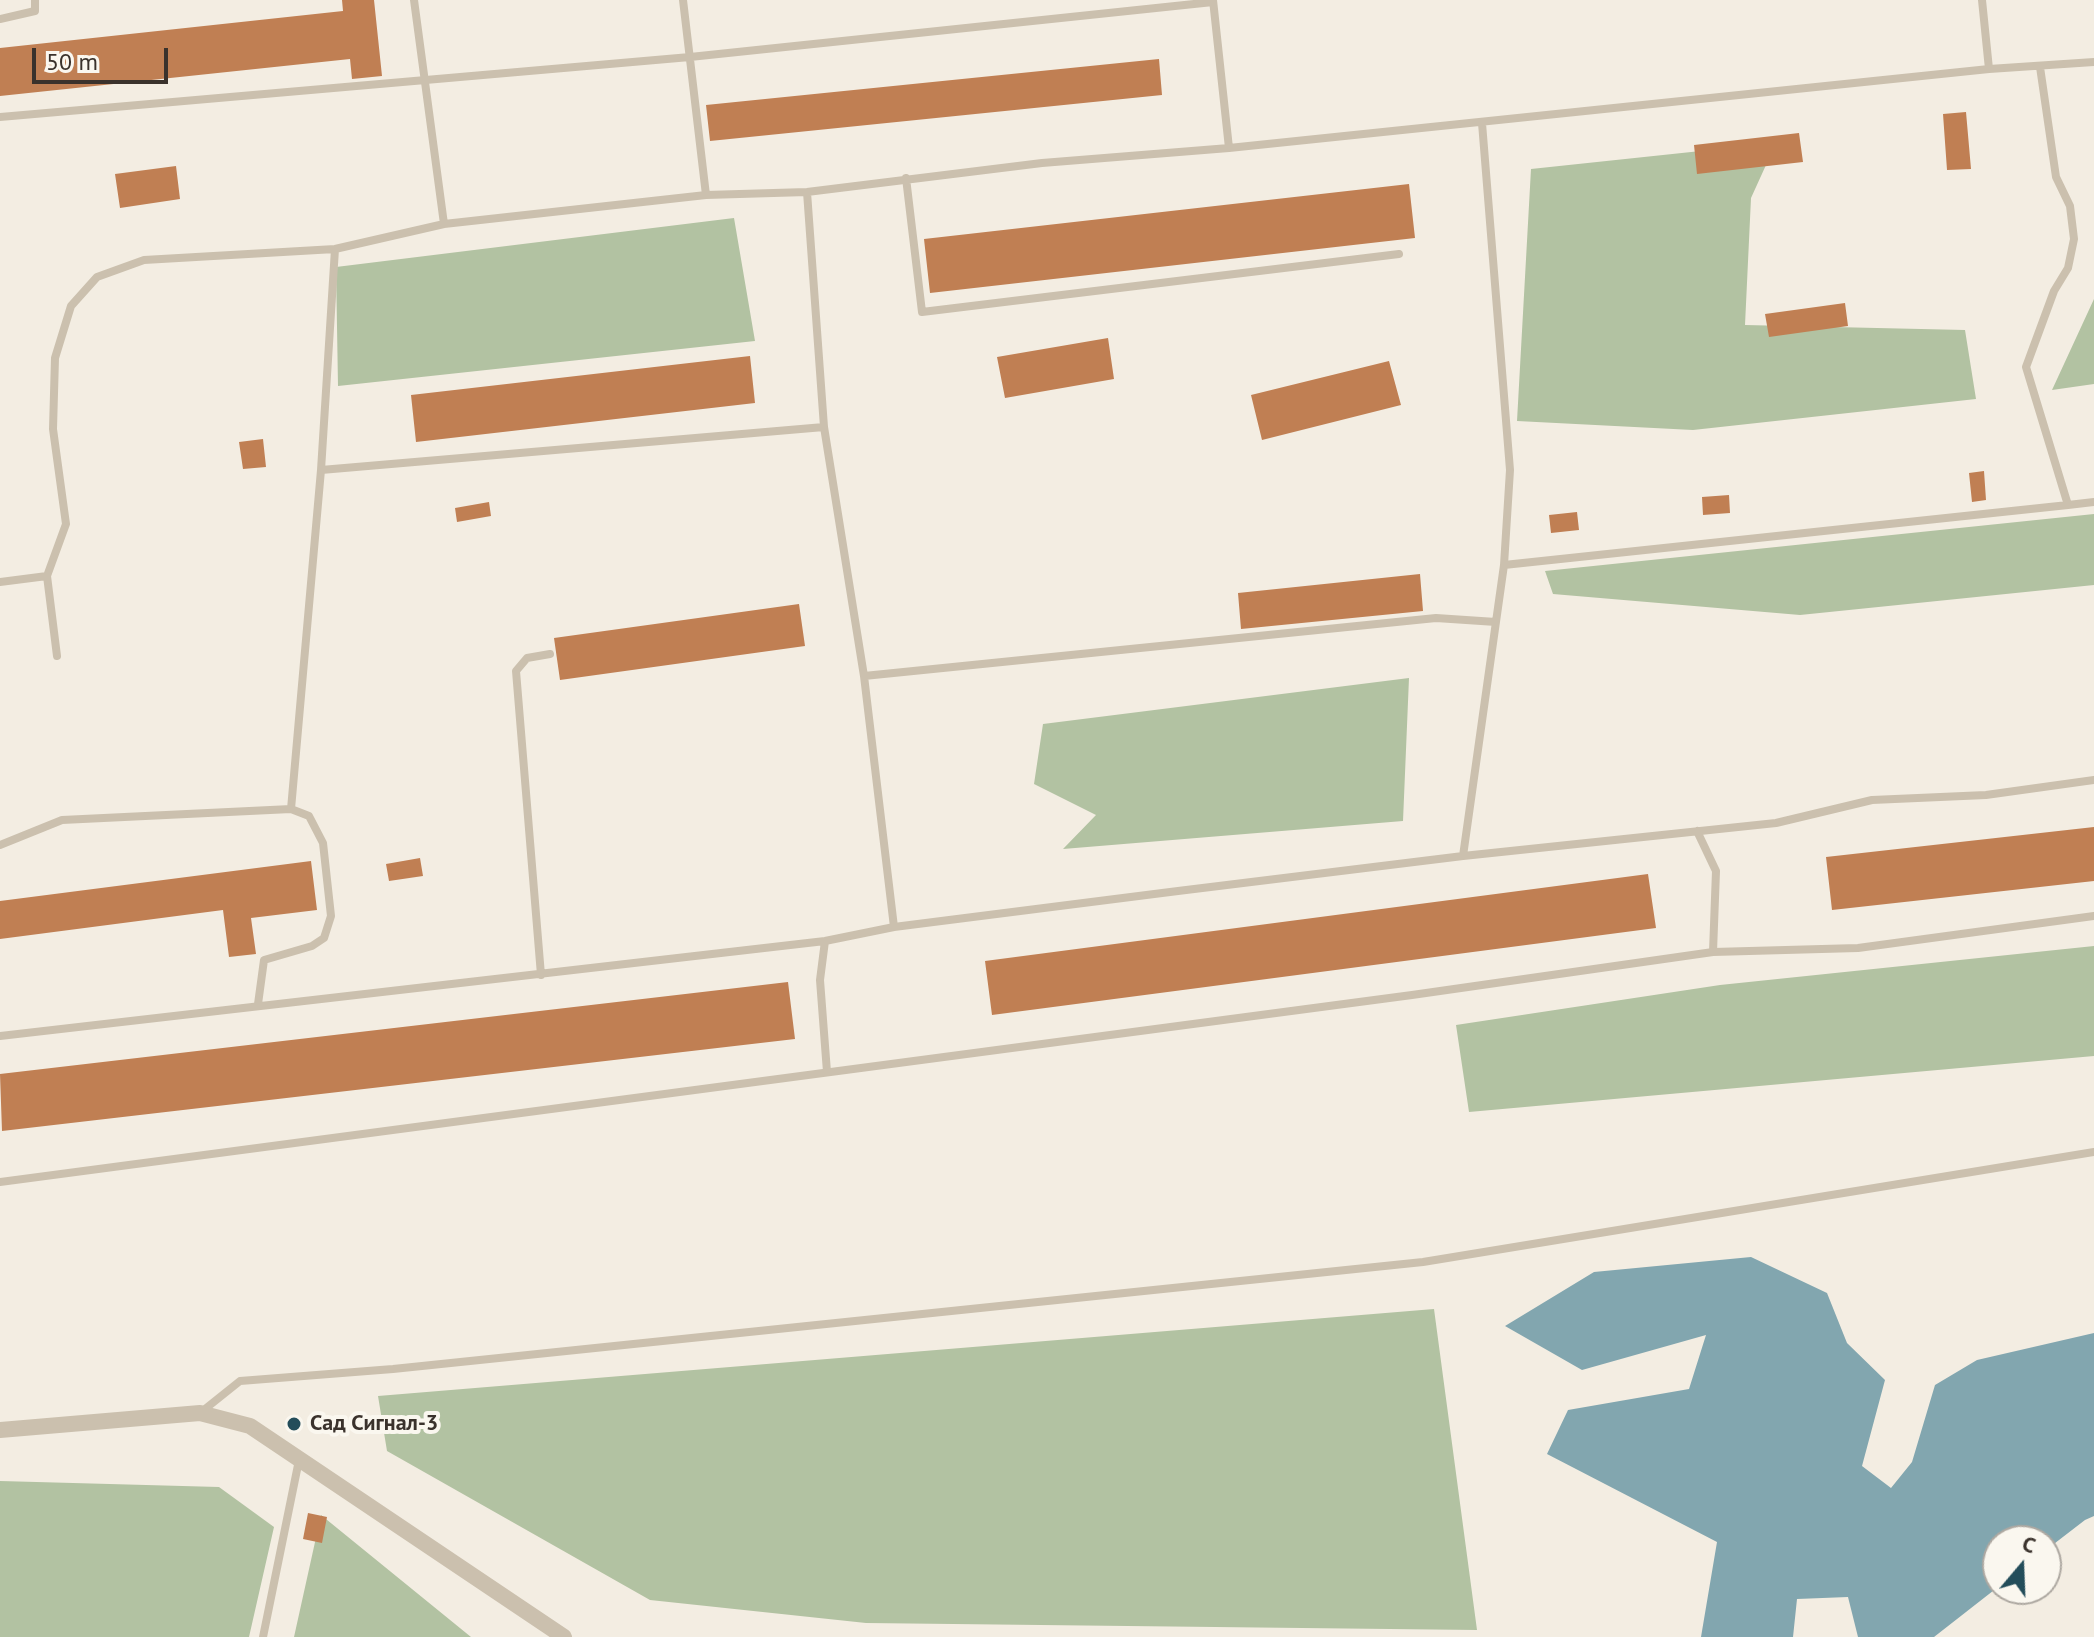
<!DOCTYPE html>
<html>
<head>
<meta charset="utf-8">
<style>
	body { margin:0 }
	#map { position:relative; width:2094px; height:1637px; overflow:hidden; background:#f3ede2; font-family:"PT Sans",sans-serif }
	canvas { display:block }
	.north { position:absolute; left:1982px; top:1525px; width:80px; height:80px; box-sizing:border-box; background:#faf7ef; border:2px solid #ada8a1; border-radius:50%; rotate:19deg; font-size:22px; font-weight:700; line-height:32px; text-align:center; color:#3a322c }
	.north::after { content:''; display:block; margin:auto; width:28px; height:36px; background:#234d5a; clip-path:polygon(50% 0,100% 100%,50% 72%,0 100%) }
	.scale { position:absolute; left:32px; top:48px; width:136px; height:36px; box-sizing:border-box; border:4px solid #3a322c; border-top:0; padding-left:10px; font-size:24px; line-height:28px; white-space:nowrap; color:#3a322c; -webkit-text-stroke:6px #faf7ef; paint-order:stroke }
</style>
</head>
<body>
<div id="map">
<canvas width="2094" height="1637"></canvas>
<div class="north">С</div>
<div class="scale">50 m</div>
</div>
<script>
const c = document.querySelector('canvas').getContext('2d');
c.lineJoin = 'round';
function paint(path, color) {
  c.fillStyle = color;
  c.fill(path, 'evenodd');
}
function poly(rows) {
  const path = new Path2D();
  for (const r of rows) {
    path.moveTo(r[0], r[1]);
    for (let i = 2; i < r.length; i += 2) path.lineTo(r[i], r[i + 1]);
  }
  return path;
}
function strokePath(path, color, width, dash) {
  c.strokeStyle = color;
  c.lineWidth = width;
  c.lineCap = dash ? 'butt' : 'round';
  c.setLineDash(dash || []);
  c.stroke(path);
}
function label(font, color, halo, rows, align = 'center') {
  c.font = font + ' "PT Sans",sans-serif';
  c.lineWidth = 8;
  c.setLineDash([]);
  c.textBaseline = 'middle';
  c.strokeStyle = halo;
  c.fillStyle = color;
  for (const [text, x, y, turn = 0] of rows) {
    c.save();
    c.translate(x, y);
    c.rotate((+turn || 0) * Math.PI / 180);
    c.textAlign = isNaN(turn) ? turn : align;
    if (halo) c.strokeText(text, 0, 0);
    c.fillText(text, 0, 0);
    c.restore();
  }
}
paint(poly([
	[1776,143,1751,198,1745,325,1965,330,1976,399,1693,430,1517,421,1531,169],
	[734,218,755,341,338,386,336,267],
	[2094,299,2094,384,2052,390],
	[2094,514,2094,585,1800,615,1553,594,1545,571],
	[1409,678,1403,821,1063,849,1096,815,1034,784,1043,724],
	[2094,946,2094,1056,1469,1112,1456,1025,1720,985],
	[1434,1309,1477,1630,866,1623,650,1600,387,1451,378,1396],
	[0,1481,219,1487,274,1527,249,1637,0,1637],
	[321,1515,471,1637,294,1637]
]), '#b2c2a2');
paint(poly([
	[1751,1257,1827,1293,1847,1343,1885,1380,1862,1466,1891,1488,1912,1462,1935,1385,1977,1360,2094,1333,2094,1516,2085,1520,2046,1550,2046,1541,1998,1541,1998,1587,1934,1637,1858,1637,1848,1597,1797,1599,1793,1637,1701,1637,1717,1542,1547,1454,1568,1410,1689,1389,1706,1335,1582,1370,1505,1326,1594,1272]
]), '#82a6af');
paint(poly([
	[342,0,374,0,382,76,352,79,350,59,0,96,0,48,343,11],
	[1159,59,1162,95,710,141,706,105],
	[1966,112,1971,169,1947,170,1943,114],
	[1799,133,1803,162,1697,174,1694,145],
	[176,166,180,199,120,208,115,174],
	[1409,184,1415,238,930,293,924,239],
	[1845,303,1848,326,1769,337,1765,314],
	[1108,338,1114,379,1005,398,997,357],
	[750,356,755,403,416,442,411,395],
	[1389,361,1401,405,1262,440,1251,395],
	[263,439,266,467,243,469,239,442],
	[1984,471,1986,500,1972,502,1969,473],
	[1729,495,1730,513,1703,515,1702,497],
	[489,502,491,516,457,522,455,508],
	[1577,512,1579,530,1551,533,1549,515],
	[1420,574,1423,611,1241,629,1238,593],
	[799,604,805,646,560,680,554,638],
	[2094,827,2094,881,1832,910,1826,857],
	[420,858,423,876,389,881,386,864],
	[311,861,317,910,251,918,256,954,229,957,223,910,0,939,0,901],
	[1648,874,1656,928,992,1015,985,961],
	[788,982,795,1039,2,1131,0,1074],
	[308,1513,327,1517,322,1543,303,1539]
]), '#c07f53');
strokePath(poly([
	[414,0,444,224],
	[683,0,706,195],
	[1213,0,1229,148],
	[1982,0,1989,69],
	[0,19,35,11,35,0],
	[2040,67,2056,177,2070,206,2074,239,2068,268,2054,291,2026,367,2068,505,2094,502],
	[0,117,690,57,1213,2],
	[906,178,922,312,1399,254],
	[807,192,824,427,864,676,894,927],
	[321,470,335,249],
	[1504,565,2068,505],
	[0,582,47,576],
	[57,656,47,576,66,524,53,429,55,358,71,306,97,277,144,260,335,249,444,224,706,195,807,192,1042,163,1229,148,1989,69,2094,62],
	[864,676,1436,618,1496,622],
	[1697,831,1716,871,1713,952],
	[0,845,62,820,291,809,321,470,824,427],
	[1463,856,1504,565,1510,470,1482,123],
	[825,941,820,980,827,1072],
	[541,975,516,671,527,658,550,654],
	[258,1004,264,960,312,946,324,938,331,916,323,843,309,816,291,809],
	[0,1036,825,941,894,927,1178,891,1463,856,1776,823,1872,800,1986,795,2094,780],
	[0,1182,1412,995,1713,952,1858,948,2094,916],
	[200,1413,240,1381,393,1369,1423,1262,2094,1152],
	[263,1637,299,1460]
]), '#cbc0ae', 8);
strokePath(poly([
	[0,1430,200,1413,250,1426,564,1637]
]), '#cbc0ae', 16);
for (const [x, y, r, color] of [
	[294,1424,8,"#234d5a"]
]) {
  const dot = new Path2D();
  dot.arc(x, y, r, 0, 2 * Math.PI);
  c.fillStyle = color;
  c.fill(dot);
  strokePath(dot, '#faf7ef', 3);
}
label('bold 22px', '#3a322c', '#faf7ef', [
	["Сад Сигнал-3",310,1424]
], 'left');
</script>
</body>
</html>
